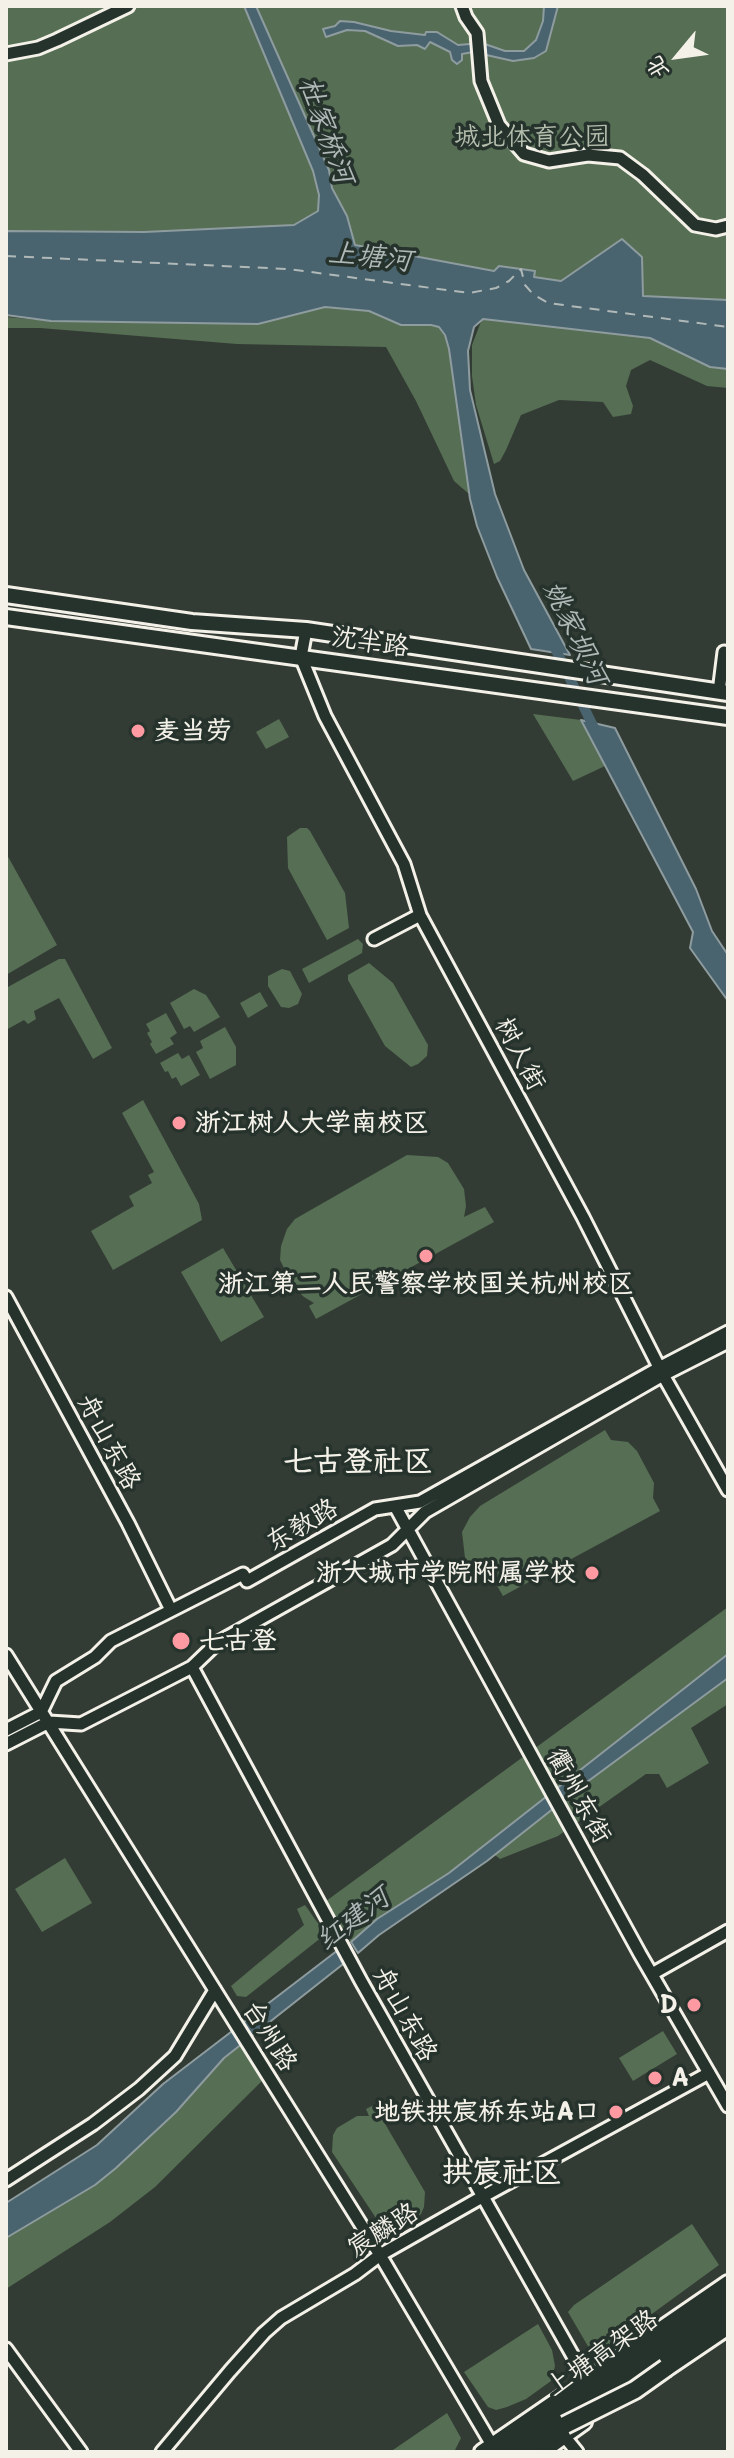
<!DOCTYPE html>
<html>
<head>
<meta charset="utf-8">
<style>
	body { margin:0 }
	#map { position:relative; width:734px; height:2458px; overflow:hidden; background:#333c34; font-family:Mali,"LXGW WenKai TC",sans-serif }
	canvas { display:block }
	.frame { position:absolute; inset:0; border:8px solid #f4f1e8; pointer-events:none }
	.north { position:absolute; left:638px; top:16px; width:80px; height:80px; -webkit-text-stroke:6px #26332d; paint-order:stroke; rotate:241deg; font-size:22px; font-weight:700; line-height:32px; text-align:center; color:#f4f1e8 }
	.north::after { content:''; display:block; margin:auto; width:28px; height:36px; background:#f4f1e8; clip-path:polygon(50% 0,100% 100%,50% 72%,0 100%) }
</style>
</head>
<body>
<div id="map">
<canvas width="734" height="2458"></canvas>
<div class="frame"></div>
<div class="north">北</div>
</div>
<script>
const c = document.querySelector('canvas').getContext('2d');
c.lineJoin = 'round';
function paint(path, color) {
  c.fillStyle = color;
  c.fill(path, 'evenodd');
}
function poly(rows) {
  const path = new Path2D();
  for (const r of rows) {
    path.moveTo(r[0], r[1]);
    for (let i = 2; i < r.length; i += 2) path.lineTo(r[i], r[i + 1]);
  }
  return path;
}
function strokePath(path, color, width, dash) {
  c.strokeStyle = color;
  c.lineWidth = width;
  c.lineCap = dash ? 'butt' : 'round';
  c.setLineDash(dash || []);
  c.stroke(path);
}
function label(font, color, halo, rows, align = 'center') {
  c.font = font + ' Mali,"LXGW WenKai TC",sans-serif';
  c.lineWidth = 7;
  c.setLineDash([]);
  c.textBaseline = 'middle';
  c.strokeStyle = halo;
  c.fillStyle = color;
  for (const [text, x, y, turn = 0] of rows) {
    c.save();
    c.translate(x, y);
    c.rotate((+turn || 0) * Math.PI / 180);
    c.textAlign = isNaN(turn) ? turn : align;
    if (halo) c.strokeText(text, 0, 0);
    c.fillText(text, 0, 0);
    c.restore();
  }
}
paint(poly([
	[6,6,728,6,728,300,643,296,642,257,622,239,561,281,534,277,521,269,500,266,495,271,367,248,294,225,144,232,6,231],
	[325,307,369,311,385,319,439,327,445,335,449,349,469,494,454,481,416,401,386,347,237,344,40,328,6,328,6,317,51,321,258,324],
	[482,319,650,338,710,367,728,369,728,388,707,386,650,360,631,370,626,386,633,406,631,414,613,417,603,402,559,400,521,415,506,450,500,461,494,464,476,405,472,376,472,345],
	[533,714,581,720,605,766,573,781],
	[279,719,289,737,266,749,256,732],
	[300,828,307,828,310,831,345,893,349,928,327,940,288,868,287,837],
	[6,853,57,945,6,975],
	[358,939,363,944,362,953,309,983,302,969],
	[59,959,65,959,112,1048,93,1059,59,998,34,1011,36,1019,28,1024,24,1020,6,1030,6,988],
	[369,963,393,983,428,1045,427,1056,418,1064,411,1067,385,1046,348,980,348,975],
	[282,969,290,971,302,994,298,1004,289,1008,281,1007,268,986,268,976],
	[194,989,206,995,220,1017,194,1032,190,1026,184,1029,170,1003],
	[260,992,268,1006,248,1018,240,1003],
	[166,1013,177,1033,170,1038,174,1044,156,1054,150,1044,152,1042,147,1033,150,1031,146,1024],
	[225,1027,236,1047,236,1065,210,1079,196,1052,203,1048,200,1041],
	[178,1053,182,1059,189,1055,200,1075,181,1086,176,1077,172,1079,168,1071,165,1072,160,1063],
	[143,1100,199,1204,202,1220,113,1270,91,1231,134,1206,129,1196,152,1183,148,1175,154,1172,122,1113],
	[407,1155,438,1157,448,1163,464,1189,466,1206,464,1217,485,1207,494,1222,316,1319,309,1306,314,1303,304,1297,293,1286,280,1260,281,1246,287,1229,295,1219],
	[223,1248,264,1317,221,1342,181,1272],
	[605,1430,611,1440,628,1442,637,1451,654,1483,653,1498,660,1511,503,1596,496,1584,481,1578,471,1570,465,1558,462,1532,470,1517,480,1506],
	[728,1607,728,1654,449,1873,377,1919,351,1942,322,1904],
	[728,1678,728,1704,691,1728,709,1763,667,1788,659,1774,646,1774,558,1836,500,1859,495,1855,587,1782],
	[65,1858,92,1903,42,1932,15,1889],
	[305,1905,322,1929,322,1937,246,1997,237,1996,231,1986,304,1925,297,1909],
	[663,2031,677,2054,633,2081,619,2058],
	[246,2040,268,2075,155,2187,110,2222,6,2289,6,2238,95,2185,176,2112,224,2058],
	[374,2105,425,2192,424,2207,421,2214,401,2228,382,2227,332,2152,333,2135,337,2128,357,2116,369,2116,366,2109],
	[692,2224,719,2265,612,2343,600,2348,589,2348,568,2312,574,2305],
	[538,2324,552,2350,555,2366,551,2381,526,2399,507,2407,496,2410,488,2407,464,2372],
	[447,2413,461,2438,454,2452,390,2452]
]), '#566e54');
const water = poly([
	[244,6,256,6,329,170,332,188,347,216,355,245,494,271,499,266,521,269,535,271,534,277,561,281,622,239,642,257,643,296,728,300,728,369,710,367,650,338,483,319,474,327,468,351,470,390,495,494,524,570,570,655,531,649,497,577,477,526,470,499,449,349,445,335,439,327,431,325,401,325,369,311,325,307,258,324,51,321,6,315,6,231,144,232,294,225,318,211,319,195,313,171,244,6],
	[544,6,558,6,546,51,534,58,513,61,473,52,462,54,462,60,457,64,452,60,450,52,430,42,425,49,417,45,398,46,365,31,347,30,326,37,323,29,335,26,340,21,354,22,391,31,425,35,426,32,437,32,458,45,482,43,505,51,524,51,536,40,543,21,544,6],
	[581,720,615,728,696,889,712,931,728,955,728,1001,690,948,693,932,581,720],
	[728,1654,728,1678,587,1782,487,1861,379,1935,358,1953,351,1942,377,1919,449,1873,728,1654],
	[338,1950,347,1961,224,2058,176,2112,116,2168,95,2185,6,2238,6,2203,97,2145,163,2084,338,1950]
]);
paint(water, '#4a646f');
strokePath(water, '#8e9c9f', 2);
strokePath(poly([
	[552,642,596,732]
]), '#4a646f', 10);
strokePath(poly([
	[6,256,288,269,469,293,496,288,509,281,521,269,525,285,533,294,548,303,728,327]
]), '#b0b9b8', 2, [10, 8]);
const minor = poly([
	[462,6,466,17,477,33,481,81,499,125,524,154,549,161,588,155,620,158,643,175,695,225,716,229,728,226],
	[6,54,38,48,57,40,128,6],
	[306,630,301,657,325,716,404,864,420,915,583,1217,663,1375,728,1490],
	[719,692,724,652],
	[374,939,420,915],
	[6,1297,128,1523,171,1610],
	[395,1506,640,1954,728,2106],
	[6,1655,380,2255,492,2445],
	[192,1667,361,1981,586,2379],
	[6,1730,41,1712,56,1681,95,1657,111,1641,243,1574,247,1581,375,1509,420,1502,659,1368,728,1332],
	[6,1744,49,1722,81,1724,192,1667,217,1643,392,1545,425,1512,663,1375,728,1342],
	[652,1974,728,1931],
	[6,2180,93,2124,139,2089,175,2056,215,1990],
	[6,2349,81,2452],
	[564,2436,577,2452],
	[162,2452,230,2371,264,2333,281,2318,355,2274,380,2255,482,2197,709,2073]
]);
const major = poly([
	[6,595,192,622,306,630,728,693],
	[6,617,728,717],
	[482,2452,728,2283],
	[542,2452,584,2422]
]);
const highway = poly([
	[666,2368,728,2326],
	[593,2405,728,2310],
	[504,2452,728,2294],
	[527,2452,574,2418]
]);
strokePath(minor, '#f4f1e8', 17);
strokePath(major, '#f4f1e8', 20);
strokePath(highway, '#f4f1e8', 22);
strokePath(minor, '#26332d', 11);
strokePath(major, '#26332d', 14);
strokePath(highway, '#26332d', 16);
const highwayBridge = poly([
	[565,2425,635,2390,666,2368]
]);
strokePath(highwayBridge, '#f4f1e8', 22, []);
strokePath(highwayBridge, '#26332d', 16);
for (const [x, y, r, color] of [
	[138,731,8,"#ff9aa2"],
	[179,1123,8,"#ff9aa2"],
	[426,1256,8,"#ff9aa2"],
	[592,1573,8,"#ff9aa2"],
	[181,1641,10,"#ff9aa2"],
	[694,2005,8,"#ff9aa2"],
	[655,2078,8,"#ff9aa2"],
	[616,2112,8,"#ff9aa2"]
]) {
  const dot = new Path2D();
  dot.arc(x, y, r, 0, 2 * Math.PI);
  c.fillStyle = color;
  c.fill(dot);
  strokePath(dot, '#26332d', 3);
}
label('26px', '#b5bdad', '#26332d', [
	["城北体育公园",532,137]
]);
label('26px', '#f4f1e8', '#26332d', [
	["沈半路",370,642,8],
	["树人街",520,1054,62],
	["舟山东路",109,1442,62],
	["东教路",302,1525,-30],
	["衢州东街",579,1796,61],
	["舟山东路",405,2014,61],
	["台州路",270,2036,58],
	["宸麟路",383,2230,-32],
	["上塘高架路",602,2353,-35]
]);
label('bold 26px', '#f4f1e8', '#26332d', [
	["麦当劳",154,731],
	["浙江树人大学南校区",195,1123],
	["浙江第二人民警察学校国关杭州校区",426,1284,"center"],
	["浙大城市学院附属学校",576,1573,"right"],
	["七古登",199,1641],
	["D",678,2005,"right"],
	["A",671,2078],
	["地铁拱宸桥东站A口",600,2112,"right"]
], 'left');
label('italic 28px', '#b0b9b8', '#26332d', [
	["杜家桥河",326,130,70],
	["上塘河",370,257,6],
	["姚家坝河",575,633,64],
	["红建河",353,1919,-37]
]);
label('bold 30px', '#f4f1e8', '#26332d', [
	["七古登社区",358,1462],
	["拱宸社区",502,2173]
]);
</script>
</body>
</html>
